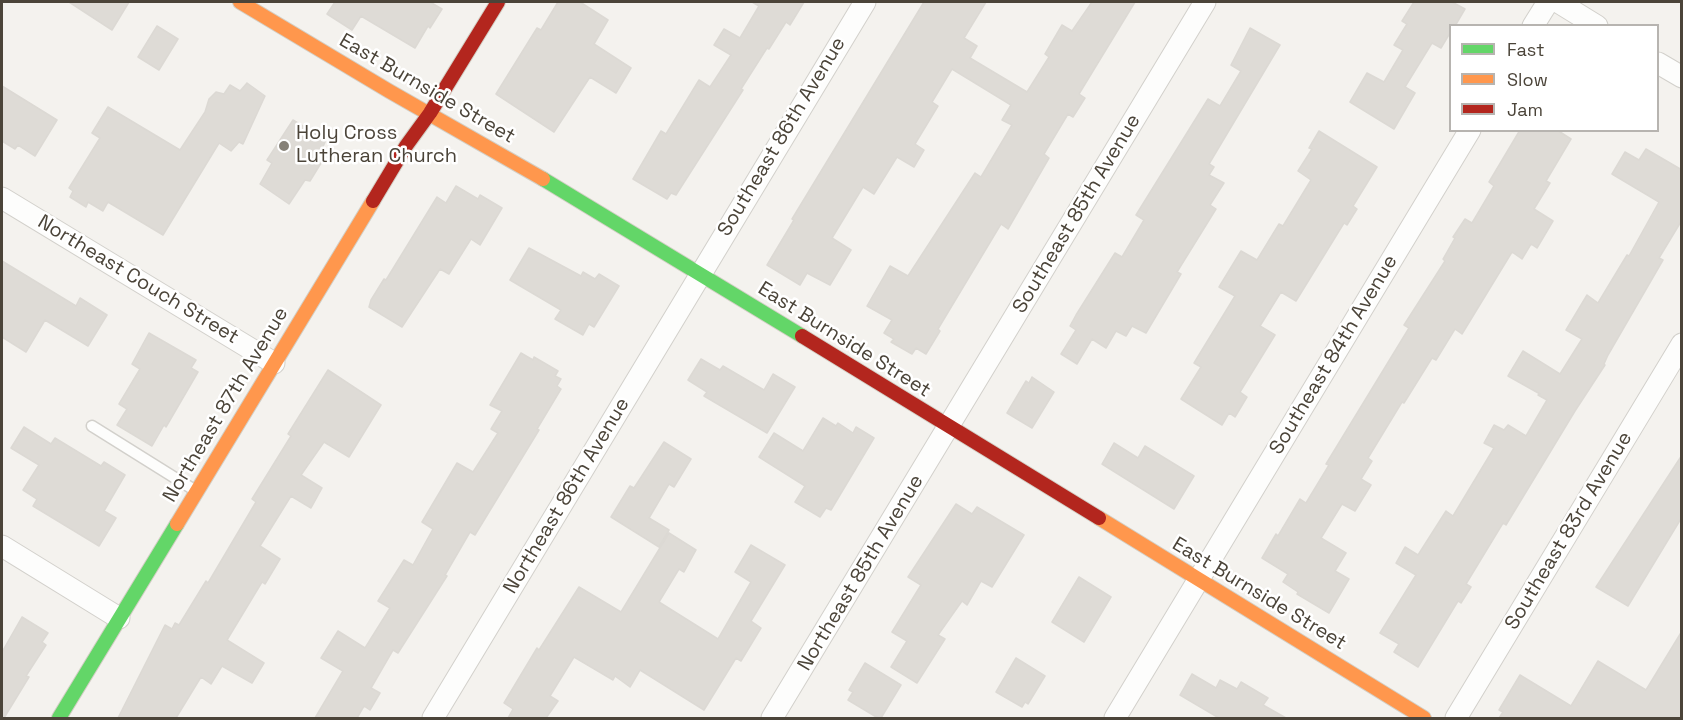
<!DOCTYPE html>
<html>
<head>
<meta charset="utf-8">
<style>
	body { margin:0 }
	#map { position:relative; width:1683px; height:720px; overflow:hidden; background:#f4f2ee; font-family:"Space Grotesk",sans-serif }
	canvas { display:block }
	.frame { position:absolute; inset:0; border:3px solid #4b4439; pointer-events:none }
	.legend { position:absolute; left:1449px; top:24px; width:210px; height:108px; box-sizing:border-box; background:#fff; border:2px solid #b7b4b0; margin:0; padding:8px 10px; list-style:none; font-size:18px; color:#4b4439 }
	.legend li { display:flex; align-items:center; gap:12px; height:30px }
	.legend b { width:30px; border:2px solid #b7b4b0 }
</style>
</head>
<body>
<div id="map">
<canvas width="1683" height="720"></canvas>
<div class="frame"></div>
<ul class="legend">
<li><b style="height:8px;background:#63d668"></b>Fast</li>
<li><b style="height:8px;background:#ff974d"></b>Slow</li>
<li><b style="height:8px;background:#b3261e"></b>Jam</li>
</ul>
</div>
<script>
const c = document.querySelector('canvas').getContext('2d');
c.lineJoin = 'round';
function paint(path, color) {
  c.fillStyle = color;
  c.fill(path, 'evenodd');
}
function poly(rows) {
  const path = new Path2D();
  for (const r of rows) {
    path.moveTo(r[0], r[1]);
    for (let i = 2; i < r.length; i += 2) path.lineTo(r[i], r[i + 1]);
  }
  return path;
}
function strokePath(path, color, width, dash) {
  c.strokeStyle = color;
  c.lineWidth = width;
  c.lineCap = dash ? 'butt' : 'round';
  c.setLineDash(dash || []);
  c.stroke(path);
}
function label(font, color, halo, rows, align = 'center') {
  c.font = font + ' "Space Grotesk",sans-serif';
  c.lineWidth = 5;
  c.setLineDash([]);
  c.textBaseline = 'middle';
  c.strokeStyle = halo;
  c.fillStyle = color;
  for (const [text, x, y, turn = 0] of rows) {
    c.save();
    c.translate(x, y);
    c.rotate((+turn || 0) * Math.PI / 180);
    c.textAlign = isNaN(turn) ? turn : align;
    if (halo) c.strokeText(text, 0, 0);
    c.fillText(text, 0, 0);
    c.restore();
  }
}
const building = poly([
	[69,2,129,2,112,30,69,2],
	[335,2,430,2,442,9,430,28,428,26,415,48,361,16,352,30,327,14,335,2],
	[558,2,580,2,608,20,594,44,631,68,616,93,590,77,554,132,496,94,537,28,541,30,558,2],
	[752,2,804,2,790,25,786,22,769,49,767,48,741,89,743,90,676,195,671,193,667,199,633,179,661,131,666,134,699,80,710,87,731,55,714,45,724,29,740,38,759,6,752,2],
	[924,2,986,2,964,38,977,46,970,58,1027,92,1049,57,1045,54,1062,25,1072,31,1092,2,1135,2,1079,94,1085,98,1073,117,1068,114,1044,154,1049,158,1008,229,1001,224,938,329,940,331,926,354,916,348,912,354,891,342,894,339,884,333,892,320,867,306,890,266,908,276,975,173,981,177,1012,125,1002,120,1011,105,952,69,932,102,938,106,915,144,924,150,914,167,897,157,874,194,863,187,832,238,851,250,830,285,807,273,800,285,767,265,794,220,792,219,924,2],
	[1414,2,1452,2,1465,9,1455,26,1450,26,1450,33,1441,48,1432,43,1405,87,1415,93,1394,129,1350,102,1367,73,1384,82,1403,50,1394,45,1407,24,1402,21,1414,2],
	[157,26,178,39,159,70,138,57,157,26],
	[1250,28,1280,45,1209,164,1214,167,1209,175,1224,183,1210,205,1216,209,1177,272,1181,274,1146,333,1132,326,1126,336,1116,331,1106,348,1092,339,1077,364,1061,354,1076,330,1070,326,1076,315,1115,253,1122,257,1144,220,1136,215,1208,99,1220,106,1241,71,1231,65,1250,28],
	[247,83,265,96,243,144,239,142,231,151,219,143,163,235,108,202,103,211,88,202,86,207,70,197,73,191,69,188,100,138,92,133,108,107,180,150,205,112,209,99,216,92,224,94,230,85,240,91,247,83],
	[2,86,57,120,35,156,18,145,15,149,2,141,2,86],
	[293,120,326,140,321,151,326,155,310,181,305,180,289,204,260,184,272,163,267,160,293,120],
	[1520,130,1557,130,1571,139,1546,181,1550,183,1534,209,1553,221,1537,248,1531,244,1522,259,1512,252,1462,334,1455,329,1436,360,1432,358,1404,403,1402,402,1368,458,1372,461,1361,479,1371,485,1355,511,1342,504,1321,538,1346,553,1335,571,1349,579,1329,613,1297,594,1298,592,1283,582,1288,574,1262,558,1276,534,1278,536,1300,499,1306,503,1329,465,1326,464,1409,328,1404,325,1445,261,1443,259,1455,238,1453,237,1465,219,1472,223,1494,186,1489,182,1520,130],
	[1319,131,1377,167,1353,206,1357,209,1347,225,1344,223,1296,301,1281,292,1260,326,1275,335,1240,392,1247,397,1235,417,1229,413,1222,425,1181,399,1201,367,1194,363,1235,296,1219,287,1241,251,1257,260,1279,224,1283,226,1311,180,1298,171,1312,149,1309,148,1319,131],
	[1646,149,1682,170,1682,220,1659,258,1663,260,1608,355,1604,364,1605,365,1575,411,1506,525,1503,523,1466,584,1471,587,1461,603,1458,601,1418,667,1394,652,1399,644,1380,633,1416,575,1396,563,1405,547,1418,555,1446,511,1453,516,1494,448,1484,443,1494,425,1504,430,1508,425,1526,436,1547,400,1538,395,1540,394,1508,376,1523,351,1560,374,1582,339,1566,330,1587,295,1598,303,1627,255,1629,256,1659,202,1612,174,1625,152,1639,160,1646,149],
	[456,186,478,199,480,195,502,208,480,245,471,239,449,274,440,269,402,327,369,307,371,300,384,279,386,280,437,197,446,203,456,186],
	[529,248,581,276,583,272,595,279,599,274,619,286,594,327,589,324,583,335,555,319,561,310,510,280,529,248],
	[2,261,76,306,80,298,107,315,88,346,45,320,26,352,2,337,2,261],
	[149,333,196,360,191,368,198,372,166,427,164,425,152,446,117,425,127,409,119,404,140,369,132,364,149,333],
	[521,353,533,360,534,357,558,371,555,376,561,379,557,386,561,389,537,429,539,430,475,535,470,532,445,575,447,576,398,653,393,650,371,688,380,693,370,710,364,706,357,718,315,718,343,671,321,658,338,631,365,648,390,608,378,601,404,560,413,565,433,529,422,522,457,463,473,472,498,433,491,429,502,411,490,405,521,353],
	[701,359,720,370,723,366,764,390,773,374,795,387,767,433,704,396,707,392,688,380,701,359],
	[328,370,381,405,349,457,324,442,301,475,322,488,311,508,291,496,260,546,280,559,265,584,262,582,227,640,264,663,252,683,222,666,211,684,201,677,176,718,118,718,165,625,172,629,175,623,179,625,206,581,208,583,256,502,252,499,291,436,288,434,328,370],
	[1032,377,1054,392,1032,428,1007,413,1026,381,1029,383,1032,377],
	[823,418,836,426,838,423,853,433,856,427,874,438,831,510,826,508,820,517,795,502,805,486,759,457,774,433,803,451,823,418],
	[24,427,51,444,55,438,101,466,104,462,125,475,104,511,116,518,99,546,33,506,37,499,23,490,39,465,11,448,24,427],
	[664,442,691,459,674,487,669,484,649,518,669,530,659,547,611,517,630,486,634,488,664,442],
	[1114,443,1138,458,1145,446,1194,476,1174,509,1102,464,1114,443],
	[1682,455,1682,517,1628,606,1596,587,1682,455],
	[956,504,972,514,977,507,1024,535,992,587,981,581,967,605,962,601,938,635,945,639,917,683,891,667,907,641,892,632,921,585,908,577,956,504],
	[669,533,696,550,684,572,679,569,659,602,718,639,751,582,735,572,751,545,785,565,751,621,761,628,741,661,736,658,704,710,640,670,630,687,615,676,613,680,574,657,550,696,558,701,546,718,508,718,513,709,504,703,537,648,539,650,579,587,621,612,669,533],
	[1079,577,1111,597,1084,642,1052,622,1079,577],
	[22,617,48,633,42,642,46,645,26,676,29,677,4,718,2,718,2,652,22,617],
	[1682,631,1682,718,1499,718,1503,712,1499,710,1520,675,1571,706,1598,661,1646,690,1682,631],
	[1016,658,1045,676,1028,704,1025,702,1022,707,996,692,1016,658],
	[865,663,901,685,881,718,878,718,848,700,853,692,849,690,865,663],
	[1192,674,1216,688,1220,680,1237,689,1241,682,1268,698,1263,705,1286,718,1219,718,1180,695,1192,674]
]);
paint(building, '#dedbd6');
strokePath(building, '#dcd9d4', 1.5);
const lane = poly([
	[92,426,196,491]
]);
const street = poly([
	[1558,2,1597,26],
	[1533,26,1548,2],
	[1658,63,1682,77],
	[2,198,274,363],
	[2,546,119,618],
	[433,718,865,2],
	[772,718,1205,2],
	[1115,718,1470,130],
	[1456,718,1682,344]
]);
const fast = poly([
	[543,179,802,336],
	[59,718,177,524]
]);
const slow = poly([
	[240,2,389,91,543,179],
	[1099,518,1424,718],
	[177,524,373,201]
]);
const jam = poly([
	[373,201,406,146,430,113,498,2],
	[802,336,1099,518]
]);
strokePath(lane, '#d2d0cb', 13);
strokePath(street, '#d2d0cb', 23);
strokePath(fast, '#d3cfc5', 16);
strokePath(slow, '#d3cfc5', 16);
strokePath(jam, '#d3cfc5', 16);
strokePath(lane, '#fdfdfc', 10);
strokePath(street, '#fdfdfc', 21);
strokePath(fast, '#63d668', 14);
strokePath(slow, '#ff974d', 14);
strokePath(jam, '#b3261e', 14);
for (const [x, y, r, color] of [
	[284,146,6,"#868178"]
]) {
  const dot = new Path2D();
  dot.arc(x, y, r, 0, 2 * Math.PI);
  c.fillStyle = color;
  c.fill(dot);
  strokePath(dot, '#fff', 2);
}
label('20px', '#4b4439', '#fff', [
	["East Burnside Street",427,89,30],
	["Southeast 86th Avenue",782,137,-59],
	["Southeast 85th Avenue",1077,214,-59],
	["Northeast Couch Street",138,280,31],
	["East Burnside Street",844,340,32],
	["Southeast 84th Avenue",1334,355,-59],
	["Northeast 87th Avenue",226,405,-59],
	["Northeast 86th Avenue",567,496,-59],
	["Southeast 83rd Avenue",1569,531,-59],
	["Northeast 85th Avenue",861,573,-59],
	["East Burnside Street",1259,594,31]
]);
label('20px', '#4b4439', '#fff', [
	["Holy Cross",296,134],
	["Lutheran Church",296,157]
], 'left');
</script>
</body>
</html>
